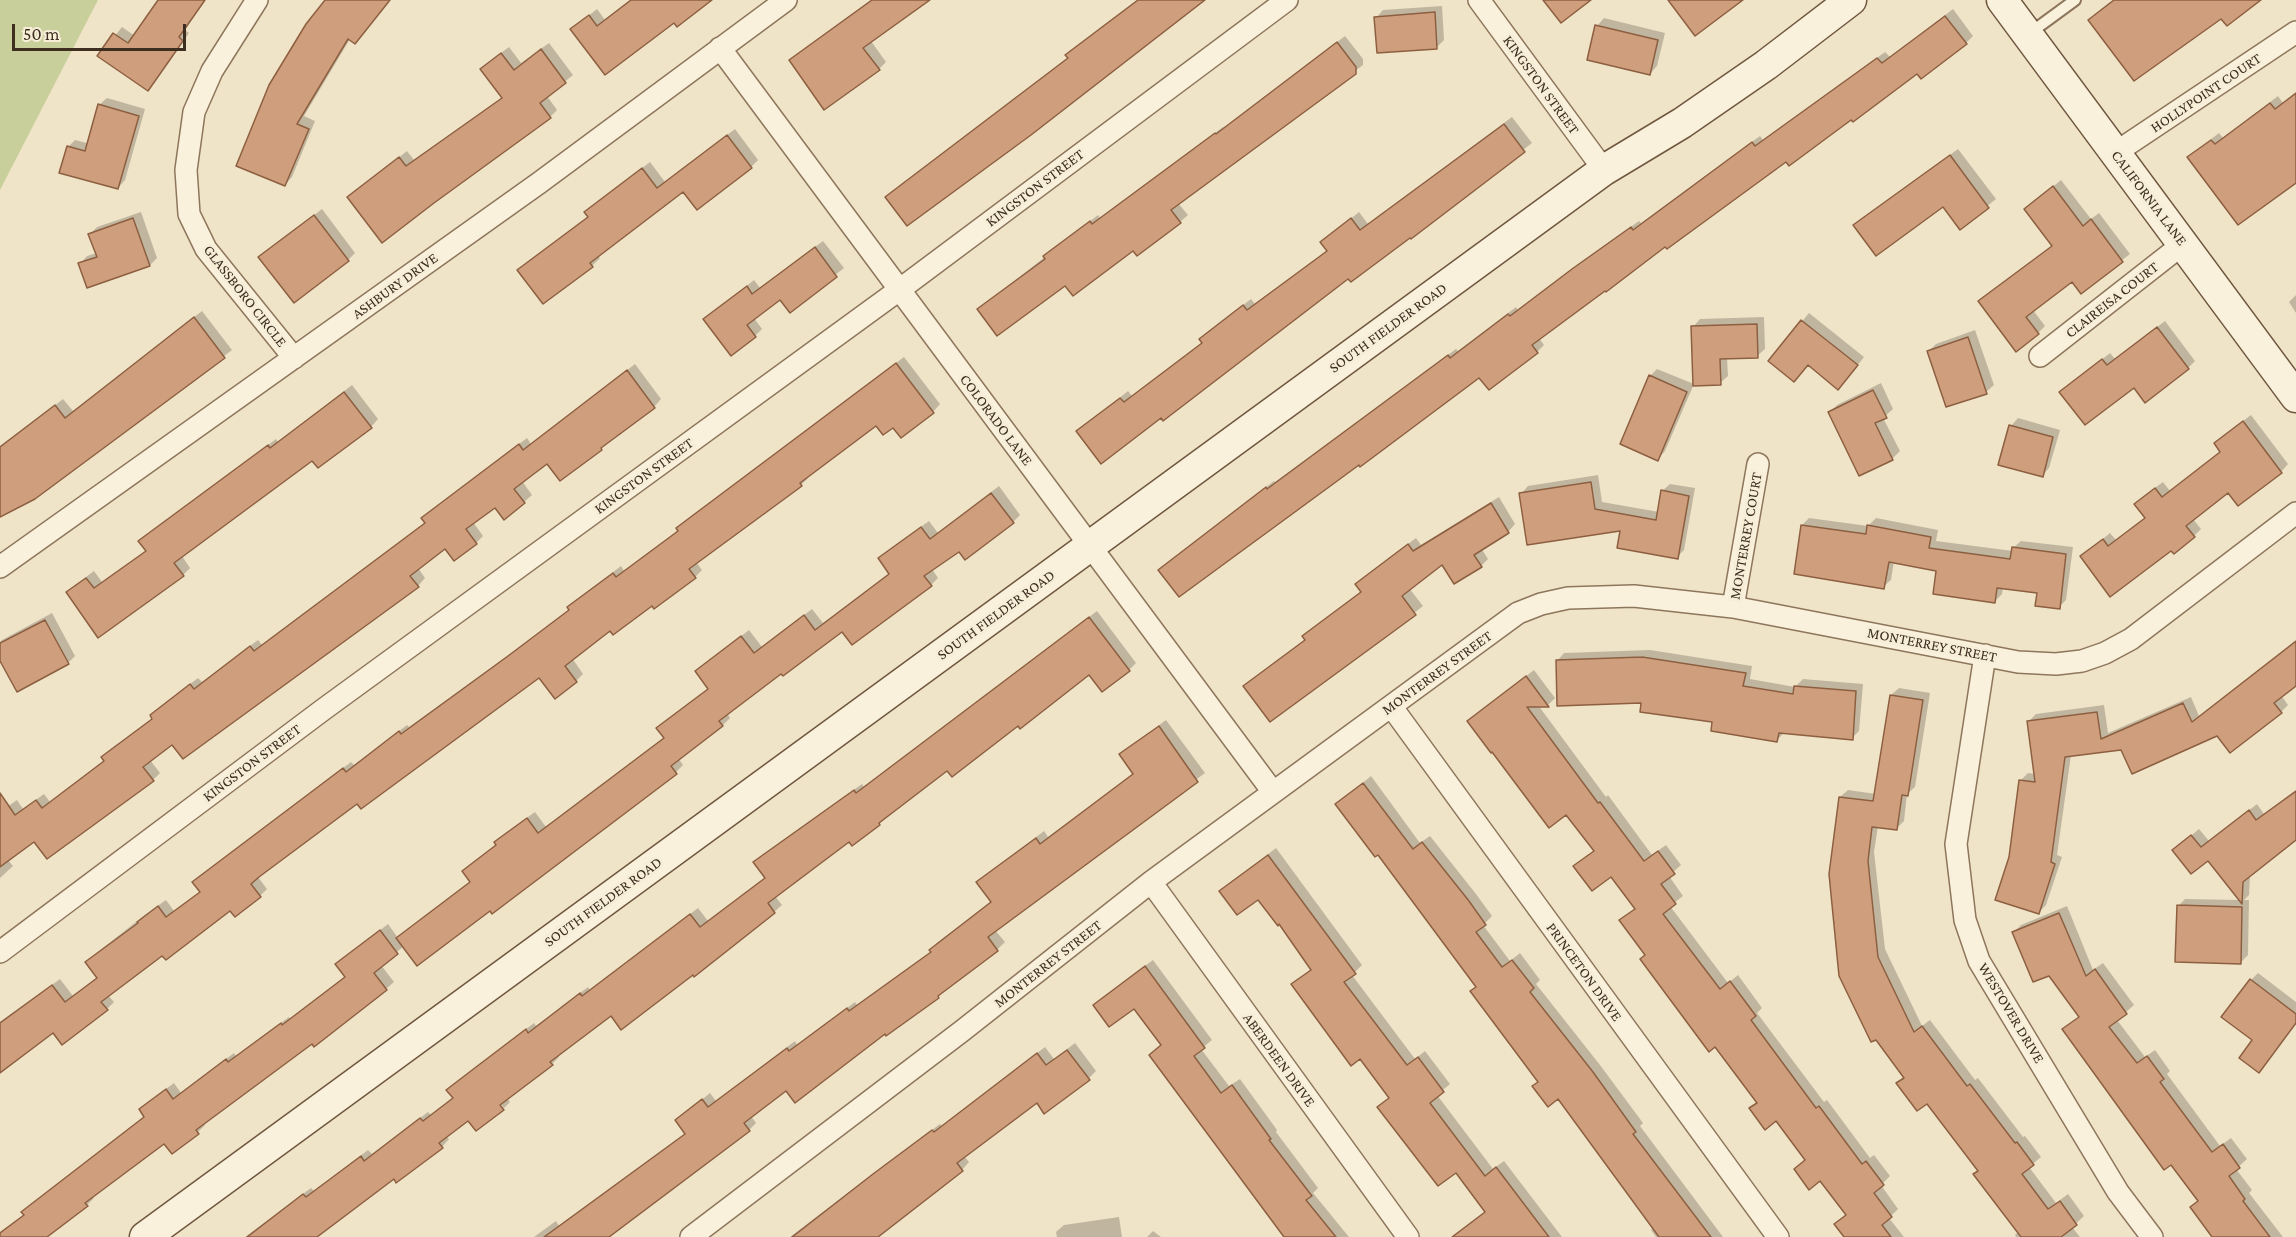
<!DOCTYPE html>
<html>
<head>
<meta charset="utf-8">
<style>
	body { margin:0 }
	#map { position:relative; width:2296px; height:1237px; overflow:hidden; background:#f0e4c8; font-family:"Crimson Pro",serif }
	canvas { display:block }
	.scale { position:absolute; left:12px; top:24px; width:174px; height:27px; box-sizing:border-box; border:3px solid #3d2e20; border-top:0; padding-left:8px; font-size:18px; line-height:21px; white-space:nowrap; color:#3d2e20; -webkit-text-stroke:4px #f7eed8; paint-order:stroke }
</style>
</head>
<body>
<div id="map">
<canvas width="2296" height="1237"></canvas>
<div class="scale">50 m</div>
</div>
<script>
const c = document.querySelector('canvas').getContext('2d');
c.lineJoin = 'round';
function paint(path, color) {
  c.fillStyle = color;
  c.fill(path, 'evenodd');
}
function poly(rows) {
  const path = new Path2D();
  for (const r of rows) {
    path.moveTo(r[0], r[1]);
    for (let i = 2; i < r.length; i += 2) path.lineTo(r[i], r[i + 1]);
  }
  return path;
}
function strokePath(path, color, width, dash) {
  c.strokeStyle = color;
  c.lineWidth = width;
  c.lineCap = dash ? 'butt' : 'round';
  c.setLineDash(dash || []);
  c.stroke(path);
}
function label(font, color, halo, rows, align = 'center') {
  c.font = font + ' "Crimson Pro",serif';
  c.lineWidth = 6;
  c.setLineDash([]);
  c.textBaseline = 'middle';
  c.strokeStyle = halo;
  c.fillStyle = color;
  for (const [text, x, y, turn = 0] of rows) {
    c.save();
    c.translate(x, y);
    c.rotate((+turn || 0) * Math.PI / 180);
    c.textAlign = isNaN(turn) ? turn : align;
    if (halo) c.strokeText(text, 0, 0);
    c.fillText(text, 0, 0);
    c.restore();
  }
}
paint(poly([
	[0,0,98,0,0,190]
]), '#c9cf9b');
paint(poly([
	[157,0,205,0,185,30,189,33,155,82,148,89,99,56,122,27,135,36,159,1],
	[327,0,390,0,362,35,350,39,304,116,315,121,292,177,285,185,238,165],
	[631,0,710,0,674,21,572,29,597,9,605,20],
	[872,0,928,0,871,41,886,62,879,69,791,60],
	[1138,0,1202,0,887,197,1069,57,1067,55,1075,48],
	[1442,6,1444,40,1437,47,1376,18,1383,10],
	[1953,9,1973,36,1966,43,1917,72,1786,160,1666,245,1539,338,1544,345,1537,352,1479,375,1168,563,1274,481,1275,482,1456,349,1458,351,1516,307,1518,310,1581,262,1639,221,1641,223,1760,136,1763,140,1885,52,1890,57],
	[1604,18,1665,33,1657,66,1650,74,1597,26],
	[1345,36,1363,59,1363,65,1178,203,1188,215,1180,222,1065,284,979,309,1098,215,1100,218,1223,127,1224,128],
	[549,43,573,75,547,96,557,110,550,117,349,197,407,151,414,160,503,97,482,69,489,62,509,47,521,63],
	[2296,93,2296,180,2197,150,2219,133,2223,138,2278,96,2283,103],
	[107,98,145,109,125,180,118,188,68,147,75,140,87,143,99,105],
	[1512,117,1532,143,1411,237,1349,277,1162,416,1078,431,1128,391,1132,396,1203,342,1201,339,1208,332,1251,299,1255,304,1328,250,1322,242,1359,212,1368,224],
	[735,129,758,160,751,167,684,190,597,255,600,258,592,266,543,302,519,270,526,263,589,216,586,212,593,205,650,162,665,182],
	[1958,149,1996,199,1960,228,1943,205,1855,225],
	[2061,180,2091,219,2099,213,2130,254,2081,292,2072,280,2033,310,2045,326,2038,333,1980,301,2053,245,2026,209],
	[322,209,355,253,348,260,260,257],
	[141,212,157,258,150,265,80,264,87,256,97,253,90,234,97,227],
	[823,241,844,268,790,311,781,298,754,318,762,329,755,336,705,320,754,280,760,288],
	[2296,295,2296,313,2289,302],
	[202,311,232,350,35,498,0,516,0,464,3,446,63,399,73,411],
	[1809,313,1864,357,1846,380,1808,364,1794,380,1770,361],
	[1764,317,1765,349,1757,356,1727,357,1728,376,1720,383,1693,327,1700,319],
	[2165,321,2195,361,2188,368,2134,386,2061,392,2110,353,2115,359],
	[1975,330,1994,385,1986,392,1929,351,1936,344],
	[904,357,940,404,933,412,893,426,876,424,807,476,808,478,801,485,696,562,702,570,695,577,611,629,572,658,583,674,576,681,539,676,357,802,258,877,267,889,260,896,231,909,163,954,108,995,114,1002,107,1009,53,1031,0,1067,0,1022,60,979,73,996,98,977,94,955,146,914,166,900,174,911,201,891,194,882,201,875,351,762,354,765,407,725,409,727,517,649,570,609,569,607,576,600,621,566,624,571,679,530,685,521],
	[635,364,661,399,654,407,547,462,522,481,532,495,524,502,504,517,495,505,473,522,483,536,476,543,445,547,418,568,425,578,418,586,183,757,172,743,150,760,160,773,153,780,35,840,8,860,13,866,0,878,0,812,17,800,23,809,44,794,50,802,105,760,103,757,110,750,153,718,152,715,159,708,198,678,202,682,258,640,262,645,426,522,423,518,431,511,527,438,531,444],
	[1657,369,1694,384,1665,451,1658,459,1650,376],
	[1881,383,1893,409,1883,418,1900,451,1892,459,1830,412,1837,405],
	[352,385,378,419,371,427,313,459,182,556,190,568,183,575,99,636,68,592,75,585,94,571,102,582,147,550,140,541,148,534,276,439,278,442],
	[2251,415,2288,464,2281,472,2238,504,2228,491,2193,519,2201,529,2194,536,2172,549,2082,556,2110,533,2116,540,2147,517,2136,504,2144,496,2163,482,2170,491,2221,451,2223,436],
	[2018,418,2060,430,2049,468,2042,476,2011,426],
	[1598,475,1602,502,1659,512,1662,491,1670,484,1695,488,1684,550,1677,557,1622,529,1521,494,1528,486],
	[999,486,1020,515,1013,522,959,550,932,569,938,578,931,585,842,629,781,672,727,713,730,718,723,725,678,758,683,765,676,772,492,912,490,909,404,946,381,965,394,982,386,989,314,1045,312,1042,203,1123,205,1125,198,1132,164,1142,92,1196,94,1198,87,1205,45,1237,0,1237,0,1233,25,1214,23,1212,30,1205,146,1116,141,1109,148,1102,174,1083,181,1093,234,1053,236,1056,289,1017,290,1019,346,976,337,964,388,924,398,938,471,881,464,871,497,844,496,842,503,835,535,812,546,827,665,737,709,688,697,671,749,630,762,647,812,609,823,623,890,573,880,558,887,551,929,521,938,533],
	[1499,497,1515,524,1508,532,1481,548,1488,559,1481,566,1443,563,1409,588,1423,606,1392,631,1245,686,1306,639,1304,636,1312,629,1362,591,1357,584,1364,577,1416,538,1421,545],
	[1809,518,1868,526,1876,518,1938,530,1936,541,2013,551,2013,548,2021,541,2073,547,2066,600,2059,607,2039,592,2003,587,2002,594,1995,601,1938,569,1894,561,1891,580,1883,587,1802,525],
	[1097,611,1136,663,1129,670,1089,673,1018,724,947,768,879,824,849,840,775,896,782,905,774,912,694,973,611,1014,558,1055,559,1057,552,1064,507,1098,510,1102,504,1108,496,1098,446,1136,449,1139,442,1147,394,1177,314,1237,245,1237,311,1188,314,1191,368,1150,372,1154,428,1112,431,1115,454,1097,448,1090,456,1083,489,1057,534,1023,536,1026,588,987,590,990,698,908,708,921,766,877,755,862,762,855,862,784,864,787],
	[52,613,75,656,68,663,0,657,0,642,2,640],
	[2296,642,2296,684,2281,695,2288,705,2281,712,2218,735,2071,755,2057,855,2062,857,2046,905,2039,912,2010,858,2021,780,2028,773,2035,774,2028,722,2036,714,2104,705,2108,733,2191,697,2199,716],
	[1650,650,1752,666,1750,679,1795,687,1803,679,1863,684,1859,731,1852,738,1785,732,1777,740,1643,702,1557,661,1564,653],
	[1534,670,1555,698,1548,705,1538,705,1606,797,1608,795,1652,855,1666,845,1681,865,1669,876,1683,896,1670,906,1728,983,1738,975,1762,1008,1757,1013,1824,1102,1827,1100,1870,1158,1874,1155,1890,1176,1881,1185,1898,1209,1889,1218,1904,1237,1845,1237,1836,1224,1847,1214,1776,1119,1751,1109,1758,1102,1621,920,1636,908,1611,875,1583,859,1595,850,1567,813,1468,721],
	[1899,688,1930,693,1915,787,1907,794,1904,821,1896,829,1878,826,1874,852,1885,949,1922,1026,1930,1020,1975,1080,1978,1078,2023,1137,2025,1136,2041,1157,2029,1167,2056,1203,2068,1194,2084,1216,2072,1227,2080,1237,2016,1237,2015,1235,2018,1232,1979,1171,1928,1102,1898,1084,1905,1077,1840,797,1848,790,1876,794,1891,695],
	[1166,720,1205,773,995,930,1005,942,997,950,945,989,938,997,885,1032,786,1089,751,1116,756,1123,749,1130,608,1237,534,1237,556,1221,559,1226,686,1133,677,1120,710,1093,716,1101,795,1041,797,1045,855,1002,857,1005,932,951,931,950,938,942,992,901,986,875,1044,831,1048,837,1134,773,1121,754],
	[1371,776,1420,843,1430,836,1476,894,1492,916,1483,925,1510,961,1520,953,1540,980,1536,984,1600,1065,1643,1123,1640,1126,1723,1237,1656,1237,1651,1230,1654,1227,1558,1097,1540,1081,1477,986,1378,853,1337,804],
	[2296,790,2296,838,2250,875,2249,895,2244,900,2249,900,2248,955,2241,962,2178,906,2185,899,2241,900,2209,858,2174,850,2199,829,2209,841,2257,804,2264,814],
	[1276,848,1362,965,1352,975,1415,1059,1425,1051,1450,1084,1437,1095,1493,1169,1504,1161,1562,1237,1474,1237,1467,1227,1486,1211,1456,1171,1379,1107,1390,1097,1360,1057,1293,984,1312,968,1280,922,1258,898,1229,884],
	[2067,906,2093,970,2103,963,2134,1005,2117,1020,2145,1057,2155,1050,2170,1071,2167,1074,2220,1146,2231,1138,2247,1159,2236,1169,2252,1190,2249,1193,2283,1237,2215,1237,2192,1207,2199,1200,2072,1022,2080,1016,2049,974,2014,932,2021,925],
	[1153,960,1212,1040,1201,1049,1229,1086,1240,1079,1277,1130,1276,1132,1318,1188,1313,1193,1349,1237,1286,1237,1163,1044,1134,1006,1102,998],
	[2258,973,2296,1002,2296,1024,2259,1071,2254,1040,2251,980],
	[1075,1043,1096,1071,1089,1078,1037,1101,964,1156,969,1162,962,1170,875,1237,790,1237,882,1167,940,1124,942,1126,1045,1047,1054,1059],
	[1119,1217,1122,1237,1057,1237,1056,1232,1064,1225],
	[1153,1231,1161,1237,1147,1237]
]), '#0003');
const building = poly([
	[158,0,205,0,179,37,183,41,148,91,97,56,113,33,128,43,158,0],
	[325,0,390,0,355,44,348,39,297,124,309,129,285,186,236,166,269,85,306,24,325,0],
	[631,0,712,0,677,27,674,23,605,75,570,29,589,15,597,26,631,0],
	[872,0,930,0,863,48,880,70,824,110,789,60,872,0],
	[1138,0,1205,0,1031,135,907,226,885,197,1068,58,1065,55,1138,0],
	[1543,0,1591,0,1561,23,1543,0],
	[1668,0,1743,0,1695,36,1668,0],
	[2114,0,2261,0,2227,26,2221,19,2134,81,2088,20,2114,0],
	[1435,12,1437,49,1377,53,1374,17,1435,12],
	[1945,16,1967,44,1921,79,1917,74,1853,122,1851,120,1789,166,1786,162,1667,249,1665,247,1606,292,1605,291,1532,345,1538,353,1489,390,1479,378,1360,467,1359,465,1179,597,1158,570,1266,487,1267,489,1448,355,1450,358,1508,314,1510,316,1572,269,1631,227,1633,230,1752,142,1755,146,1877,58,1882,63,1945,16],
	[1595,25,1658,40,1650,75,1587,60,1595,25],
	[1337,42,1356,67,1356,74,1171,210,1181,223,1137,256,1133,251,1073,296,1065,286,997,336,977,309,1045,259,1043,256,1090,221,1092,224,1215,133,1216,134,1337,42],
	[541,49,566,83,540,103,551,118,434,203,382,243,347,197,399,157,406,166,502,98,480,69,501,53,514,70,541,49],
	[2296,93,2296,183,2238,225,2187,157,2211,140,2215,144,2270,103,2275,109,2296,93],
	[98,104,139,116,118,189,59,173,67,146,85,151,98,104],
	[1504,124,1525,152,1411,239,1410,238,1351,282,1348,279,1163,421,1161,418,1101,464,1076,431,1120,398,1124,402,1202,343,1199,339,1243,305,1247,310,1327,251,1320,242,1351,218,1360,230,1504,124],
	[727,135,752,168,697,210,683,192,590,263,593,267,543,304,517,270,588,217,584,212,642,168,657,188,727,135],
	[1950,155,1989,208,1960,230,1943,207,1876,256,1853,225,1950,155],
	[2053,186,2083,226,2091,219,2123,262,2081,294,2072,282,2026,317,2039,334,2016,352,1978,301,2052,246,2024,209,2053,186],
	[314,215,349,261,294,303,258,257,314,215],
	[133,218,150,266,87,288,78,263,97,257,88,234,133,218],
	[815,247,837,277,790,313,780,300,747,325,756,337,731,356,703,319,747,286,752,294,815,247],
	[194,317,225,358,35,499,0,517,0,447,55,405,65,418,194,317],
	[1801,320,1858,365,1838,390,1808,365,1794,382,1768,361,1801,320],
	[1757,324,1758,358,1720,359,1721,385,1693,386,1691,326,1757,324],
	[2157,327,2189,369,2145,403,2134,388,2085,425,2059,392,2102,359,2107,365,2157,327],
	[1968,337,1987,394,1946,407,1927,351,1968,337],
	[896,363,934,413,901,438,893,428,883,435,876,426,800,483,802,486,689,569,696,578,654,609,652,606,613,635,610,631,565,666,577,682,555,699,539,678,361,809,357,804,259,877,251,884,261,897,235,917,230,911,166,960,162,956,101,1002,108,1010,62,1045,53,1033,0,1073,0,1023,52,985,65,1002,97,978,85,962,138,923,137,922,158,906,166,917,200,892,192,882,343,768,346,772,399,731,401,734,508,656,569,610,567,607,613,573,616,577,678,531,676,528,896,363],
	[627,370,655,408,601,448,602,450,560,481,547,464,514,489,525,503,504,520,495,508,466,529,477,544,454,561,445,549,410,576,419,587,183,759,172,745,143,767,154,781,47,859,34,842,0,867,0,793,15,815,36,800,42,808,104,761,101,757,152,719,150,715,190,684,194,689,250,646,254,651,425,523,421,518,519,444,523,450,627,370],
	[1649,375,1687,392,1658,461,1620,444,1649,375],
	[1873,390,1887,418,1875,423,1893,460,1859,476,1828,412,1873,390],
	[344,392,372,428,318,468,312,461,174,563,184,576,98,638,66,592,86,578,94,588,146,551,138,541,268,445,270,448,344,392],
	[2243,421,2282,473,2238,506,2228,493,2186,526,2195,537,2174,554,2171,551,2110,597,2080,556,2103,539,2108,546,2145,518,2134,504,2155,488,2162,497,2220,452,2214,443,2243,421],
	[2009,425,2053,437,2043,477,1998,465,2009,425],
	[1591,482,1595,509,1656,520,1661,490,1689,496,1678,559,1617,548,1620,531,1527,545,1519,493,1591,482],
	[991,493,1014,523,965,560,959,552,924,576,932,586,852,645,842,632,783,676,781,674,719,721,723,726,671,766,677,774,492,914,490,911,417,966,396,938,470,882,462,871,496,845,494,842,527,818,538,833,664,738,656,728,708,689,695,671,741,636,754,653,804,615,815,630,889,574,878,558,921,527,930,539,991,493],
	[1491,503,1509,533,1474,555,1482,567,1454,584,1442,565,1402,596,1416,615,1270,722,1243,686,1305,640,1302,636,1361,592,1355,584,1408,544,1413,551,1491,503],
	[1801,525,1866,534,1867,525,1931,537,1929,548,2010,559,2012,547,2066,554,2060,609,2035,606,2037,593,1997,588,1995,603,1933,594,1936,571,1889,562,1884,589,1794,574,1801,525],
	[1089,617,1130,671,1102,692,1089,675,1020,729,1018,726,952,777,947,771,879,823,880,825,852,846,849,842,768,903,775,913,694,977,693,975,621,1030,611,1016,550,1062,553,1065,500,1105,504,1110,476,1131,468,1121,439,1143,443,1148,396,1183,394,1179,317,1237,247,1237,303,1194,306,1197,361,1156,364,1161,420,1118,423,1121,453,1098,446,1090,480,1064,526,1029,528,1033,580,993,582,996,690,914,700,927,765,878,753,862,854,790,856,793,1089,617],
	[45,620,69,664,17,692,0,661,0,643,45,620],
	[2296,641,2296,686,2274,703,2282,713,2230,753,2217,736,2132,774,2121,750,2065,757,2051,862,2055,864,2039,914,1995,900,2009,857,2019,780,2035,782,2027,721,2097,712,2101,739,2183,703,2192,722,2296,641],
	[1642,657,1746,673,1743,686,1793,694,1794,686,1856,691,1853,740,1779,733,1777,742,1711,731,1712,722,1640,712,1641,703,1557,706,1556,660,1642,657],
	[1526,676,1549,707,1527,707,1598,803,1600,802,1644,861,1658,851,1675,874,1661,884,1676,904,1663,914,1720,989,1730,981,1756,1016,1751,1020,1816,1108,1819,1106,1862,1164,1866,1161,1884,1185,1874,1193,1892,1217,1882,1225,1891,1237,1844,1237,1834,1224,1846,1215,1820,1181,1809,1190,1794,1169,1805,1160,1776,1121,1765,1130,1749,1108,1757,1103,1715,1047,1709,1052,1640,959,1645,955,1619,920,1635,909,1611,877,1592,891,1573,866,1594,851,1566,815,1549,828,1492,752,1491,753,1467,721,1526,676],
	[1890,695,1923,700,1908,796,1902,795,1897,830,1872,827,1868,861,1878,957,1914,1032,1922,1026,1967,1086,1970,1084,2015,1143,2017,1142,2034,1165,2022,1174,2048,1209,2060,1201,2077,1225,2061,1237,2021,1237,1973,1174,1978,1171,1927,1104,1917,1111,1896,1083,1904,1078,1876,1040,1871,1042,1839,976,1829,874,1839,797,1873,801,1890,695],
	[1159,726,1198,782,988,937,998,951,938,996,939,998,886,1036,885,1034,795,1103,786,1091,744,1123,750,1131,609,1237,544,1237,685,1134,675,1120,702,1099,708,1107,787,1048,789,1051,847,1008,849,1011,931,952,929,950,991,902,976,882,1036,838,1040,844,1133,774,1119,754,1159,726],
	[1363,783,1413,849,1422,842,1469,901,1486,925,1476,932,1502,967,1512,960,1534,988,1530,992,1593,1072,1636,1132,1633,1134,1711,1237,1659,1237,1558,1099,1548,1107,1532,1086,1538,1082,1470,991,1476,987,1378,855,1375,857,1335,804,1363,783],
	[2296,791,2296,840,2243,882,2242,904,2208,861,2191,874,2172,850,2191,835,2201,847,2249,810,2256,820,2296,791],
	[1268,855,1356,974,1344,982,1407,1065,1418,1057,1444,1092,1430,1103,1485,1176,1496,1167,1549,1237,1452,1237,1485,1212,1456,1173,1438,1186,1377,1107,1389,1098,1360,1059,1351,1066,1291,984,1311,970,1279,924,1278,926,1258,900,1237,915,1219,891,1268,855],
	[2177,905,2242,907,2241,964,2175,962,2177,905],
	[2059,913,2086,976,2095,969,2127,1014,2109,1027,2137,1063,2147,1056,2164,1079,2160,1082,2212,1152,2223,1144,2240,1168,2229,1176,2245,1199,2243,1201,2270,1237,2212,1237,2190,1207,2198,1201,2171,1165,2164,1170,2062,1029,2079,1017,2049,976,2033,982,2012,932,2059,913],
	[380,930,398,954,374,973,387,990,314,1047,312,1044,196,1130,199,1134,172,1154,164,1144,85,1203,88,1206,47,1237,0,1237,0,1233,24,1215,21,1212,144,1117,139,1109,166,1089,173,1099,226,1059,228,1062,281,1023,282,1025,345,977,335,964,380,930],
	[1145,966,1205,1048,1194,1056,1221,1093,1232,1085,1271,1139,1269,1140,1312,1196,1306,1200,1336,1237,1284,1237,1149,1055,1161,1045,1134,1009,1109,1027,1093,1005,1145,966],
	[2250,979,2296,1014,2296,1023,2259,1073,2239,1058,2252,1040,2221,1017,2250,979],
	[1067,1050,1090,1080,1044,1114,1037,1103,957,1163,963,1171,878,1237,792,1237,873,1174,932,1130,934,1132,1037,1053,1046,1065,1067,1050]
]);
paint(building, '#cf9f7d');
strokePath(building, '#8d5f41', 1.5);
const lane = poly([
	[2030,33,2075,0]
]);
const street = poly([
	[257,0,212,71,194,112,186,170,189,214,206,249,294,358],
	[1479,0,1604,170],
	[720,48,1273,792],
	[2115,153,2296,32],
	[2040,356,2183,244],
	[0,567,539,183,786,0],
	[1733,607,1758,464],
	[1985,655,1956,844,1965,920,1979,961,2118,1192,2152,1237],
	[1391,706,1778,1237],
	[1151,882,1408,1237],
	[0,952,324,709,899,290,1287,0],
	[691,1237,962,1031,1151,882,1518,613,1541,604,1568,598,1634,596,1733,607,2018,662,2056,664,2082,661,2105,653,2131,639,2296,513]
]);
const secondary = poly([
	[2002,0,2296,397],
	[145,1237,1604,170,1682,123,1766,65,1851,0]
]);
strokePath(lane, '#8d765c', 14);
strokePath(street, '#8d765c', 24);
strokePath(secondary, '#6f573f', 33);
strokePath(lane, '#faf1dc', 10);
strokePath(street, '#faf1dc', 21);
strokePath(secondary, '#faf1dc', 30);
label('15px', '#3d2e20', '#f7eed8', [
	["KINGSTON STREET",1541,85,54],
	["HOLLYPOINT COURT",2206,93,-34],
	["KINGSTON STREET",1035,188,-37],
	["CALIFORNIA LANE",2149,198,53],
	["ASHBURY DRIVE",395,286,-36],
	["GLASSBORO CIRCLE",245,296,52],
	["CLAIREISA COURT",2112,300,-38],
	["SOUTH FIELDER ROAD",1388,328,-36],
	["COLORADO LANE",996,420,53],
	["KINGSTON STREET",644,476,-36],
	["MONTERREY COURT",1746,536,-80],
	["SOUTH FIELDER ROAD",996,615,-36],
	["MONTERREY STREET",1932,645,11],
	["MONTERREY STREET",1437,673,-36],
	["KINGSTON STREET",252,763,-37],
	["SOUTH FIELDER ROAD",603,902,-36],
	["MONTERREY STREET",1048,964,-38],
	["PRINCETON DRIVE",1584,972,54],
	["WESTOVER DRIVE",2011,1013,59],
	["ABERDEEN DRIVE",1279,1060,54]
]);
</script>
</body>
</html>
